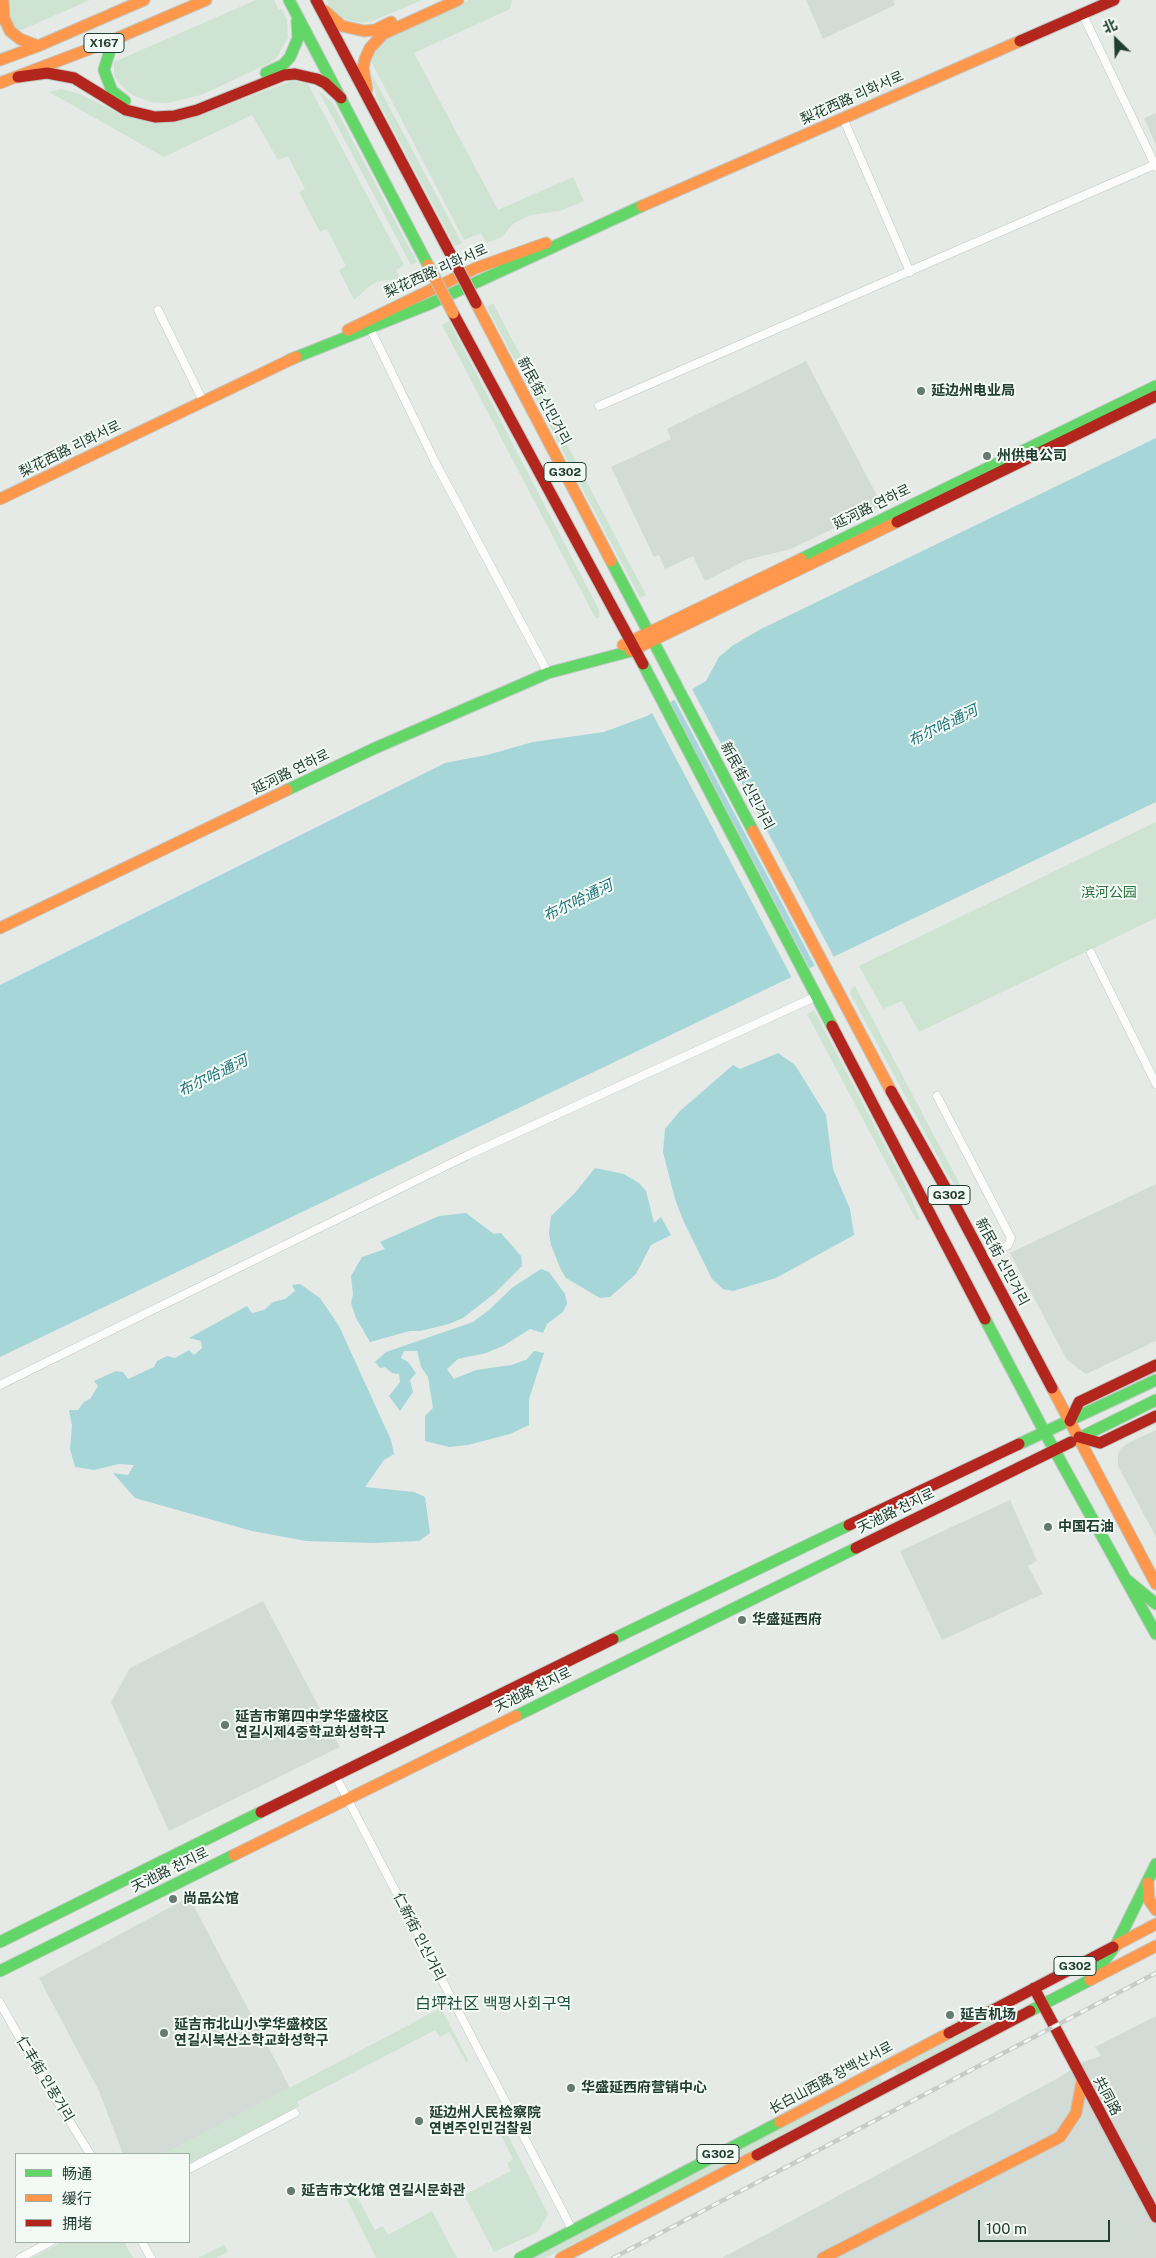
<!DOCTYPE html>
<html>
<head>
<meta charset="utf-8">
<style>
	body { margin:0 }
	#map { position:relative; width:1156px; height:2258px; overflow:hidden; background:#e5eae7; font-family:"Public Sans","Noto Sans SC",sans-serif }
	canvas { display:block }
	.legend { position:absolute; left:15px; top:2153px; width:175px; height:90px; box-sizing:border-box; background:#f3f9f5; border:1px solid #9faea7; margin:0; padding:6px 9px; list-style:none; font-size:15px; color:#223e33 }
	.legend li { display:flex; align-items:center; gap:10px; height:25px }
	.legend b { width:25px; border:1px solid #9faea7 }
	.north { position:absolute; left:1091px; top:15px; width:50px; height:50px; -webkit-text-stroke:4px #f3f9f5; paint-order:stroke; rotate:336deg; font-size:14px; font-weight:700; line-height:20px; text-align:center; color:#223e33 }
	.north::after { content:''; display:block; margin:auto; width:18px; height:22px; background:#223e33; clip-path:polygon(50% 0,100% 100%,50% 72%,0 100%) }
	.scale { position:absolute; left:978px; top:2220px; width:132px; height:22px; box-sizing:border-box; border:2px solid #223e33; border-top:0; padding-left:6px; font-size:15px; line-height:18px; white-space:nowrap; color:#223e33; -webkit-text-stroke:4px #f3f9f5; paint-order:stroke }
</style>
</head>
<body>
<div id="map">
<canvas width="1156" height="2258"></canvas>
<ul class="legend">
<li><b style="height:6px;background:#63d668"></b>畅通</li>
<li><b style="height:6px;background:#ff974d"></b>缓行</li>
<li><b style="height:6px;background:#b3261e"></b>拥堵</li>
</ul>
<div class="north">北</div>
<div class="scale">100 m</div>
</div>
<script>
const c = document.querySelector('canvas').getContext('2d');
c.lineJoin = 'round';
function paint(path, color) {
  c.fillStyle = color;
  c.fill(path, 'evenodd');
}
function poly(rows) {
  const path = new Path2D();
  for (const r of rows) {
    path.moveTo(r[0], r[1]);
    for (let i = 2; i < r.length; i += 2) path.lineTo(r[i], r[i + 1]);
  }
  return path;
}
function strokePath(path, color, width, dash) {
  c.strokeStyle = color;
  c.lineWidth = width;
  c.lineCap = dash ? 'butt' : 'round';
  c.setLineDash(dash || []);
  c.stroke(path);
}
function label(font, color, halo, rows, align = 'center') {
  c.font = font + ' "Public Sans","Noto Sans SC","Noto Sans KR",sans-serif';
  c.lineWidth = 4;
  c.setLineDash([]);
  c.textBaseline = 'middle';
  c.strokeStyle = halo;
  c.fillStyle = color;
  for (const [text, x, y, turn = 0] of rows) {
    c.save();
    c.translate(x, y);
    c.rotate((+turn || 0) * Math.PI / 180);
    c.textAlign = isNaN(turn) ? turn : align;
    if (halo) c.strokeText(text, 0, 0);
    c.fillText(text, 0, 0);
    c.restore();
  }
}
paint(poly([
	[806,0,893,0,895,5,823,39],
	[1156,113,1156,145,1144,118],
	[806,361,882,505,791,549,746,560,705,581,693,556,665,569,659,555,654,557,611,467,671,439,667,429],
	[1156,1184,1156,1341,1086,1374,1067,1360,1010,1253],
	[1156,1430,1156,1537,1118,1466,1118,1455,1121,1448,1130,1442],
	[1010,1500,1037,1561,1028,1566,1043,1594,942,1640,900,1551],
	[263,1601,340,1747,169,1831,111,1702,130,1668],
	[189,1897,290,2088,164,2154,123,2154,99,2091,39,1978],
	[1156,2016,1156,2258,722,2258,1058,2078,1083,2062,1101,2056,1095,2047]
]), '#d3dbd7');
paint(poly([
	[7,0,90,0,19,31,13,28],
	[256,0,274,0,279,10,282,9,287,20,288,38,277,57,270,63,201,95,167,103,150,102,132,95,120,84,114,76,114,62],
	[326,0,422,0,375,20,362,23,342,19,332,11],
	[469,0,512,0,510,9,414,53,498,210,573,177,584,201,560,211,531,215,514,223,502,237,486,243,481,233,464,240,371,61,374,54,385,40],
	[371,73,462,243,455,246,377,99],
	[292,81,308,84,404,265,396,270,400,279,379,281,371,285,354,300,339,270,346,266,327,229,320,232,299,192,305,189,288,156,278,160,252,115,164,157,49,92,61,89,77,93,121,114,211,111],
	[318,90,332,102,417,262,411,265],
	[493,303,646,595,640,598,487,307],
	[449,321,598,608,600,617,596,619,442,325],
	[1156,822,1156,918,919,1032,902,1001,883,1009,859,966],
	[855,986,967,1198,964,1199,946,1172,850,993,851,989],
	[814,1010,906,1186,920,1219,917,1221,807,1014],
	[441,2008,468,2060,467,2063,449,2032,440,2037,435,2030,297,2102,299,2106,189,2164,189,2154,164,2154],
	[994,2017,996,2019,995,2022,899,2073,895,2072,895,2069],
	[878,2077,882,2078,881,2082,598,2231,545,2258,534,2258],
	[500,2120,548,2214,538,2232,494,2252,464,2195,511,2171,507,2163,513,2159,495,2123],
	[356,2195,375,2230,383,2226,388,2235,432,2211,457,2258,376,2258,347,2200],
	[62,2242,124,2242,133,2258,31,2258],
	[224,2245,228,2252,216,2258,198,2258]
]), '#cee3d2');
paint(poly([
	[1156,438,1156,802,0,1357,0,985,445,763,487,755,533,742,604,732,647,716,706,681,719,657,732,646,759,630],
	[778,1053,795,1065,826,1115,833,1169,850,1209,854,1235,776,1278,733,1291,723,1289,712,1279,683,1220,675,1199,663,1152,665,1129,680,1111,733,1065,740,1069],
	[595,1168,624,1174,639,1183,646,1191,654,1223,661,1217,671,1235,651,1245,636,1274,610,1297,600,1298,566,1278,561,1270,551,1245,549,1233,551,1216,574,1194],
	[466,1213,494,1234,501,1233,521,1256,522,1266,495,1293,463,1318,449,1324,420,1331,410,1331,370,1342,356,1318,351,1303,353,1294,351,1276,362,1257,385,1249,380,1242,439,1216],
	[541,1269,549,1272,565,1294,567,1304,563,1312,547,1324,543,1333,530,1329,503,1346,486,1353,458,1359,447,1369,454,1379,476,1370,511,1365,526,1360,534,1351,544,1353,529,1399,529,1425,510,1434,468,1445,449,1447,425,1441,425,1416,433,1408,428,1377,421,1367,417,1351,404,1351,401,1358,408,1362,416,1373,410,1380,413,1392,400,1411,389,1396,400,1382,399,1374,392,1373,385,1367,380,1368,375,1362,386,1352,473,1322,489,1310,513,1287],
	[300,1284,320,1298,339,1326,391,1440,394,1454,384,1460,365,1487,414,1492,425,1497,430,1533,419,1541,372,1543,306,1541,252,1531,135,1498,113,1473,128,1475,134,1465,119,1464,94,1470,75,1467,70,1449,72,1426,69,1410,78,1410,84,1402,90,1399,98,1386,94,1381,116,1371,123,1372,128,1379,154,1367,157,1361,167,1356,175,1358,189,1350,194,1355,202,1348,201,1341,189,1338,247,1306,252,1313,264,1310,273,1302,285,1299,295,1291,292,1285]
]), '#a6d6d8');
paint(poly([
	[691,687,835,959,816,968,673,697],
	[669,700,811,971,793,980,651,711]
]), '#e5eae7');
const street = poly([
	[1082,13,1156,167],
	[843,118,910,272],
	[158,310,203,401],
	[370,328,435,462,548,673],
	[599,406,1154,165],
	[1091,953,1156,1084],
	[937,1096,1011,1238,1008,1245,983,1258],
	[0,1385,466,1156,817,996],
	[335,1775,573,2231],
	[0,2003,39,2072,90,2154],
	[189,2169,295,2113],
	[142,2242,151,2258],
	[20,2258,50,2242]
]);
const fast = poly([
	[289,0,428,265],
	[113,40,104,70,112,91,125,101],
	[266,73,283,65,290,57,298,38,297,21],
	[289,360,427,305,642,206],
	[801,559,1156,386],
	[611,561,753,831],
	[643,664,832,1026],
	[287,790,373,749,548,673,631,651],
	[985,1319,1045,1433,1156,1634],
	[1071,1442,1156,1400],
	[1019,1444,1156,1380],
	[1127,1580,1156,1604],
	[613,1639,849,1525],
	[516,1716,856,1548],
	[0,1942,261,1812],
	[0,1971,234,1855],
	[1030,2011,1090,1980,1116,1945,1156,1864],
	[520,2258,780,2122]
]);
const slow = poly([
	[3,0,4,18,10,31,20,39,38,46],
	[325,11,342,26,364,31,375,30,391,22],
	[0,60,38,46,144,0],
	[0,83,113,40,206,0],
	[367,89,363,68,365,59,370,48,383,34,458,0],
	[642,206,1020,41],
	[476,303,611,561],
	[348,330,476,268,546,243],
	[0,499,296,357],
	[623,645,801,559],
	[631,651,897,522],
	[753,831,891,1091],
	[0,928,287,790],
	[1052,1388,1156,1584],
	[234,1855,516,1716],
	[1148,1883,1149,1900,1156,1910],
	[1116,1945,1156,1924],
	[1090,1980,1156,1946],
	[780,2122,949,2033],
	[561,2258,757,2155],
	[823,2258,1060,2137,1076,2113,1082,2081]
]);
const jam = poly([
	[316,0,451,255],
	[1020,41,1114,0],
	[18,77,47,73,74,78,126,110,155,117,174,116,197,110,284,75,295,74,317,79,325,83,341,98],
	[453,313,643,664],
	[897,522,1156,396],
	[832,1026,985,1319],
	[891,1091,954,1203,1052,1388],
	[1070,1421,1079,1402,1156,1365],
	[1079,1437,1100,1443,1156,1416],
	[849,1525,1019,1444],
	[856,1548,1071,1442],
	[261,1812,613,1639],
	[1034,1988,1156,2217],
	[949,2033,1113,1947],
	[757,2155,1030,2011]
]);
strokePath(street, '#c2c7c4', 9);
strokePath(fast, '#c0c8c4', 13);
strokePath(slow, '#c0c8c4', 13);
strokePath(jam, '#c0c8c4', 13);
strokePath(street, '#fbfcfb', 8);
strokePath(fast, '#63d668', 11);
strokePath(slow, '#ff974d', 11);
strokePath(jam, '#b3261e', 11);
const rail = poly([
	[613,2258,1156,1973]
]);
strokePath(rail, '#c7cbc9', 4.5);
strokePath(rail, '#f3f9f5', 2.5, [8]);
const slowBridge = poly([
	[428,265,453,313]
]);
const jamBridge = poly([
	[451,255,476,303]
]);
strokePath(slowBridge, '#bdc6c2', 13, []);
strokePath(jamBridge, '#bdc6c2', 13, []);
strokePath(slowBridge, '#ff974d', 11);
strokePath(jamBridge, '#b3261e', 11);
for (const [x, y, r, color] of [
	[921,391,5,"#667a72"],
	[987,456,5,"#667a72"],
	[1048,1527,5,"#667a72"],
	[742,1620,5,"#667a72"],
	[225,1725,5,"#667a72"],
	[173,1899,5,"#667a72"],
	[950,2015,5,"#667a72"],
	[164,2033,5,"#667a72"],
	[571,2088,5,"#667a72"],
	[419,2121,5,"#667a72"],
	[291,2191,5,"#667a72"]
]) {
  const dot = new Path2D();
  dot.arc(x, y, r, 0, 2 * Math.PI);
  c.fillStyle = color;
  c.fill(dot);
  strokePath(dot, '#f3f9f5', 2);
}
for (const [x, y, w] of [
	[104,43,40],
	[565,472,42],
	[949,1195,42],
	[1075,1966,42],
	[718,2154,42]
]) {
  const box = new Path2D();
  box.roundRect(x - w / 2, y - 9.5, w, 19, 4);
  c.fillStyle = '#f3f9f5';
  c.fill(box);
  strokePath(box, '#223e33', 1);
}
label('bold 12px', '#223e33', null, [
	["X167",104,43],
	["G302",565,472],
	["G302",949,1195],
	["G302",1075,1966],
	["G302",718,2154]
]);
label('14px', '#223e33', '#f3f9f5', [
	["梨花西路 리화서로",852,98,-24],
	["梨花西路 리화서로",436,271,-24],
	["新民街 신민거리",544,401,62],
	["梨花西路 리화서로",70,449,-26],
	["延河路 연하로",872,507,-26],
	["延河路 연하로",291,772,-26],
	["新民街 신민거리",747,786,62],
	["新民街 신민거리",1002,1262,62],
	["天池路 천지로",896,1511,-26],
	["天池路 천지로",533,1690,-26],
	["天池路 천지로",170,1870,-26],
	["仁新街 인신거리",419,1937,63],
	["长白山西路 장백산서로",831,2078,-28],
	["仁丰街 인풍거리",45,2079,59],
	["共同路",1107,2096,62]
]);
label('bold 14px', '#223e33', '#f3f9f5', [
	["延边州电业局",931,391],
	["州供电公司",997,456],
	["中国石油",1058,1527],
	["华盛延西府",752,1620],
	["延吉市第四中学华盛校区",235,1717],
	["연길시제4중학교화성학구",235,1733],
	["尚品公馆",183,1899],
	["延吉机场",960,2015],
	["延吉市北山小学华盛校区",174,2025],
	["연길시북산소학교화성학구",174,2041],
	["华盛延西府营销中心",581,2088],
	["延边州人民检察院",429,2113],
	["연변주인민검찰원",429,2129],
	["延吉市文化馆 연길시문화관",301,2191]
], 'left');
label('14px', '#2d7440', '#f3f9f5', [
	["滨河公园",1109,893]
]);
label('italic 15px', '#1d7479', '#f3f9f5', [
	["布尔哈通河",943,726,-26],
	["布尔哈通河",578,901,-26],
	["布尔哈通河",213,1076,-26]
]);
label('16px', '#1e503e', '#f3f9f5', [
	["白坪社区 백평사회구역",493,2004]
]);
</script>
</body>
</html>
